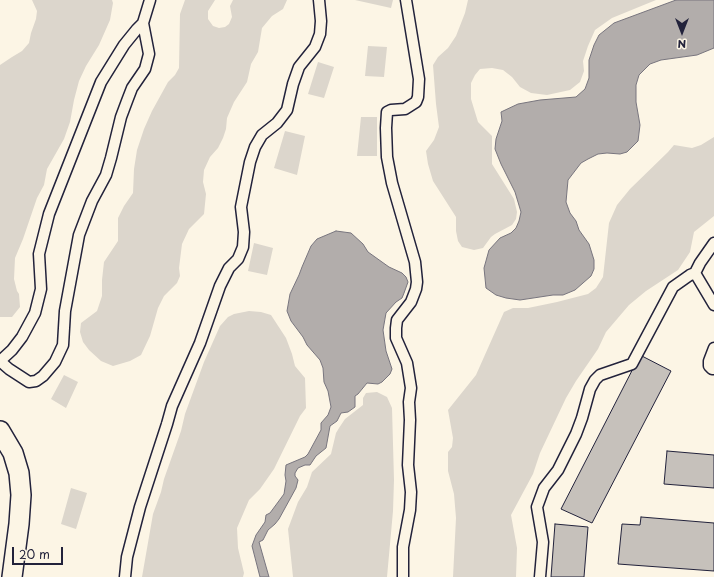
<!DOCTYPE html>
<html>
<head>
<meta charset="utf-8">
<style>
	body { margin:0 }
	#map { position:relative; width:714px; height:577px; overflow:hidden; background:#fcf5e5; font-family:"Playpen Sans",sans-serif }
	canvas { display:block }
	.north { position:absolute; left:662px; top:12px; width:40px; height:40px; -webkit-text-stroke:3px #fcf5e5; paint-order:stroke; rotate:180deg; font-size:11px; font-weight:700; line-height:16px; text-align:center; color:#22223b }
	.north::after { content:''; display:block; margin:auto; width:14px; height:18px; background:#22223b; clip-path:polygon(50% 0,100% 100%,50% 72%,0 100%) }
	.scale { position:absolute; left:12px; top:547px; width:51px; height:18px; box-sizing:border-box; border:2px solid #22223b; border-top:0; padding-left:5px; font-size:12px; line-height:14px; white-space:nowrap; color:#22223b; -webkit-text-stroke:3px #fcf5e5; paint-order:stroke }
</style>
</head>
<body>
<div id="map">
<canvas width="714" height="577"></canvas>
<div class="north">N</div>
<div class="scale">20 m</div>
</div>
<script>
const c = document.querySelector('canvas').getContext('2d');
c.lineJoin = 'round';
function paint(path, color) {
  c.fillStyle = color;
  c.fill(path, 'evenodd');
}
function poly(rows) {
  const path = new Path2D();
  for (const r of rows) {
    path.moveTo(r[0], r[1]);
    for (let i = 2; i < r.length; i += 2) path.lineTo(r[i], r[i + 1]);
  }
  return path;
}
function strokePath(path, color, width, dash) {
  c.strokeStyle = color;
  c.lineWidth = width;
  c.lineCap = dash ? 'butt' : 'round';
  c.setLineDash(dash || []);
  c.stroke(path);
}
paint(poly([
	[32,0,112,0,113,3,110,20,99,45,86,66,79,81,74,100,70,122,64,139,47,169,44,185,37,198,23,239,15,258,14,279,17,291,19,294,20,307,12,317,0,317,0,65,12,57,22,51,29,43,31,33,36,19,37,11],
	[185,0,215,0,208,11,208,19,213,26,219,28,225,27,229,24,232,17,230,6,233,0,287,0,283,9,272,16,262,28,258,52,251,64,247,82,234,102,227,118,226,129,223,138,218,148,210,157,204,170,203,182,206,194,204,214,189,229,182,244,179,268,180,276,177,283,164,296,158,308,150,336,141,355,130,361,113,366,101,361,89,350,83,342,80,332,81,323,97,311,102,296,102,280,104,262,118,241,118,218,124,206,133,193,134,169,137,150,144,129,152,111,168,82,175,75,179,68,180,14],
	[355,0,393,0,391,8],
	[468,0,656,0,612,18,595,30,588,46,583,61,584,71,580,82,570,90,547,95,531,93,520,87,512,77,503,70,492,68,480,69,475,75,471,83,471,99,478,122,492,136,492,164,514,199,517,212,516,219,512,225,495,234,491,237,483,248,474,250,462,247,458,241,456,231,456,217,433,181,428,164,426,151,434,140,439,127,436,104,433,65,438,57,448,48,456,36,465,13],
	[368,46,387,47,384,77,365,76],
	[318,62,334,67,324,98,308,94],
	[361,117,377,117,377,156,357,156],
	[285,131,305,136,297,175,274,168],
	[714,137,714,216,694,232,690,252,678,270,646,291,629,305,606,332,598,349,576,381,566,398,540,453,533,474,511,515,517,548,516,577,453,577,456,518,454,494,448,471,448,452,452,447,453,438,448,410,476,375,504,312,513,308,528,308,557,302,588,294,596,288,603,277,609,223,617,205,630,189,668,152,674,145,692,148,701,145],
	[254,243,273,248,267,275,248,271],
	[249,311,261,312,271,315,286,338,292,354,295,366,305,378,306,408,300,416,274,469,260,489,249,500,237,528,238,548,244,573,243,577,142,577,153,514,161,492,164,479,181,431,185,414,204,362,220,326,228,317,234,314],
	[64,375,78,382,66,408,51,399],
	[377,392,387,397,392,408,394,480,393,511,387,577,293,577,288,529,298,502,307,487,312,472,331,454,336,433,339,428,345,419,363,405,363,398,366,393],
	[71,488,87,493,76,529,61,524]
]), '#dcd6cc');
const water = poly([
	[676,0,714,0,714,48,697,55,661,60,650,64,639,75,636,85,636,102,640,125,638,141,627,152,620,154,607,153,598,154,588,159,581,163,568,180,566,202,570,213,576,221,579,230,589,244,594,260,594,269,591,276,575,290,563,295,553,295,520,300,506,298,496,295,486,288,484,268,489,250,500,238,511,233,516,228,519,221,521,212,515,192,501,164,495,149,496,139,502,121,501,112,518,104,540,100,576,97,585,89,589,78,589,60,594,45,599,35,614,23,676,0],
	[336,231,351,233,363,244,368,252,389,267,402,273,406,277,408,282,404,293,402,298,396,302,386,313,383,330,386,351,392,369,390,374,382,382,378,384,367,383,358,394,355,396,355,407,348,412,341,413,337,421,330,426,326,448,316,456,310,465,305,465,298,468,295,473,295,476,298,480,296,488,279,519,275,524,268,530,263,540,259,542,269,577,260,577,252,546,256,535,265,522,266,515,270,513,284,494,286,481,285,475,286,465,305,457,308,454,321,430,321,423,328,415,331,407,328,391,324,382,323,368,320,360,307,345,303,337,291,321,287,311,290,294,299,275,302,267,311,246,317,239,336,231]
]);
paint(water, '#b2adab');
strokePath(water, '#78757e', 1);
const building = poly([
	[640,355,671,371,592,523,561,509,640,355],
	[667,451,714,455,714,488,664,484,667,451],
	[641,517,714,523,714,571,618,564,622,524,640,525,641,517],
	[555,524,588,527,584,577,551,577,555,524]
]);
paint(building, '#c6c1bb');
strokePath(building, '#22223b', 1);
const service = poly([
	[695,273,700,263,714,243],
	[714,348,709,361,709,366,712,369,714,369],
	[0,361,9,369,29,382,36,381,43,376,55,362,63,345,65,311,79,235,92,201,106,175,111,158,121,117,127,101,132,88,145,69,149,54,143,23,150,0],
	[0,361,12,350,22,337,35,313,41,289,39,254,49,214,101,82,124,45,137,29,143,23],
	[125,577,127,557,140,507,167,424,172,406,200,343,220,286,229,268,238,259,243,247,244,232,241,207,250,162,255,147,262,135,277,123,287,110,293,84,299,67,315,47,320,34,321,21,319,0],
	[403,577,403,547,410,510,411,492,408,465,410,420,409,402,411,388,407,363,396,338,396,328,397,320,411,302,416,289,417,282,415,262,392,183,387,157,386,128,387,112,391,110,405,109,416,102,418,97,419,79,406,0],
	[540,577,543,542,537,507,544,488,558,470,576,434,582,418,590,389,595,380,600,375,632,364,673,287,690,275,695,273,714,305]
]);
const minor = poly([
	[0,431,13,453,19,473,21,495,19,524,12,577]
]);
strokePath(service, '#22223b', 13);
strokePath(minor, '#22223b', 22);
strokePath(service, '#fcf5e5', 10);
strokePath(minor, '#fcf5e5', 19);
</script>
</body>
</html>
